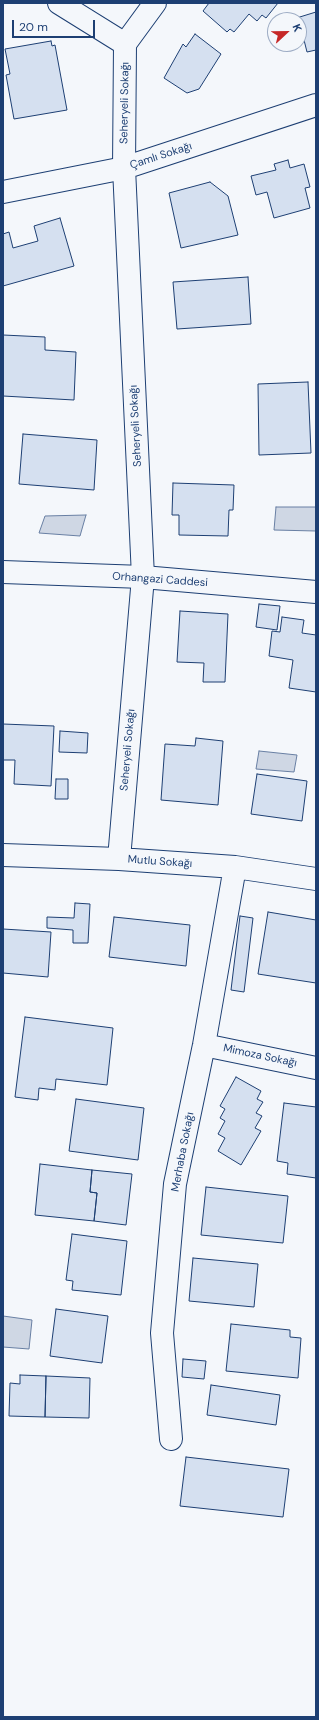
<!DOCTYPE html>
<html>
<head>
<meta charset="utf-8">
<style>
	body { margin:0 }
	#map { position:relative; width:319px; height:1720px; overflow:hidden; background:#f4f7fb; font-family:"DM Sans",sans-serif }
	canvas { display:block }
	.frame { position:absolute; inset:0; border:4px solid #1d3f73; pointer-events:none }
	.north { position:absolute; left:267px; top:12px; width:40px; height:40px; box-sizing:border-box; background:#f4f7fb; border:1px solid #9eadc5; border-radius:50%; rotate:68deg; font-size:11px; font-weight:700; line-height:16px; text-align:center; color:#1d3f73 }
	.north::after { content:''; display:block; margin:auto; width:14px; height:18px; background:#c62828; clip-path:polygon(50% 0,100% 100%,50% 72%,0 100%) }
	.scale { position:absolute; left:12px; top:20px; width:83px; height:18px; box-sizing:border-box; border:2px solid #1d3f73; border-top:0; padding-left:5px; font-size:12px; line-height:14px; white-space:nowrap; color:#1d3f73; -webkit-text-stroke:3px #f4f7fb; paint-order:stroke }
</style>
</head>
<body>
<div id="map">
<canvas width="319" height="1720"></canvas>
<div class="frame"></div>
<div class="north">K</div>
<div class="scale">20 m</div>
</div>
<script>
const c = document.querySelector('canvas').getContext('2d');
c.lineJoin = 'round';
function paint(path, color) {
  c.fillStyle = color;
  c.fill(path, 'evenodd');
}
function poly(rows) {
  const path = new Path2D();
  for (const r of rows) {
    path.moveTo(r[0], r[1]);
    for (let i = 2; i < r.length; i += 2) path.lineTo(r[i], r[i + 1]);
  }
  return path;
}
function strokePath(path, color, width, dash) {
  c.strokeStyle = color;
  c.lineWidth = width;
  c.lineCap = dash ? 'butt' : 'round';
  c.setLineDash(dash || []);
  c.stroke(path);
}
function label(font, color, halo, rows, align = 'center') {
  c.font = font + ' "DM Sans",sans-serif';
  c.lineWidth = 3;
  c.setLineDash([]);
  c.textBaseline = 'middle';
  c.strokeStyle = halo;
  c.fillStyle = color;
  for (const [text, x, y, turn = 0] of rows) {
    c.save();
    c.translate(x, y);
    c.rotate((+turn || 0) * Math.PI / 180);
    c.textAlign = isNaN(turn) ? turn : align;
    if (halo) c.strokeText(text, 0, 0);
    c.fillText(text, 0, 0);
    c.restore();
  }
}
const water = poly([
	[276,507,316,507,316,531,274,530,276,507],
	[86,515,80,536,39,533,45,516,86,515],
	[259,751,297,755,294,772,256,769,259,751],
	[3,1316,32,1320,29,1349,3,1347,3,1316]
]);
paint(water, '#cfd7e4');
strokePath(water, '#687fa3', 1);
const building = poly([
	[209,3,278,3,266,18,262,15,257,21,249,14,234,32,230,29,227,32,203,11,209,3],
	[316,12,316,50,307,52,304,40,299,41,299,20,290,20,316,12],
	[195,34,221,54,199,89,187,93,164,78,183,44,186,47,195,34],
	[51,41,52,46,55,45,67,110,14,119,6,75,10,74,5,49,51,41],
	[288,160,290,168,304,164,310,187,305,188,310,208,274,218,267,192,256,195,251,176,276,170,274,164,288,160],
	[210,182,228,196,238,235,181,248,169,193,210,182],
	[60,218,74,266,3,286,3,234,9,232,13,248,38,241,34,226,60,218],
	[248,277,251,324,177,329,173,282,248,277],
	[3,335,45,337,45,350,76,352,74,400,3,396,3,335],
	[308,382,311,453,259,455,258,384,308,382],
	[23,434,97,440,94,490,19,484,23,434],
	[173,483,234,485,233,510,229,510,228,536,179,535,179,515,172,515,173,483],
	[259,604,280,606,277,630,256,627,259,604],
	[180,611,228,614,225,682,203,682,204,663,177,662,180,611],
	[282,617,304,620,302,633,316,635,316,692,289,688,293,660,269,656,272,631,280,632,282,617],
	[3,724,54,726,51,786,14,784,15,760,3,760,3,724],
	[60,731,88,733,87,753,59,752,60,731],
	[196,738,223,741,218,805,161,800,165,744,195,746,196,738],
	[257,774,307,781,302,821,251,814,257,774],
	[56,779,68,779,68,799,55,799,56,779],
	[75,903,90,904,88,943,73,943,73,930,47,928,47,917,74,918,75,903],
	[268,912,316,920,316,983,258,974,268,912],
	[240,916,253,918,244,992,231,990,240,916],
	[114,917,190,925,186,966,109,957,114,917],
	[3,929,51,932,48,977,3,973,3,929],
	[25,1017,113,1028,107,1085,56,1079,55,1090,39,1088,38,1100,15,1097,25,1017],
	[236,1077,261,1091,257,1099,263,1102,256,1113,262,1116,255,1128,261,1131,241,1165,218,1151,225,1138,218,1134,225,1121,220,1118,225,1109,220,1106,236,1077],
	[76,1099,144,1108,138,1160,69,1151,76,1099],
	[284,1103,316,1107,316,1178,287,1174,288,1163,277,1161,284,1103],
	[40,1164,92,1170,90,1192,97,1193,94,1221,35,1215,40,1164],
	[92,1170,132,1174,126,1225,94,1221,97,1193,90,1192,92,1170],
	[206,1187,288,1196,283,1243,201,1235,206,1187],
	[72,1234,127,1241,121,1295,72,1290,73,1281,66,1280,72,1234],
	[193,1258,258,1264,254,1307,189,1301,193,1258],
	[56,1309,108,1316,102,1363,50,1356,56,1309],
	[231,1324,290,1330,290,1337,301,1338,298,1378,226,1371,231,1324],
	[183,1359,206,1361,204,1379,182,1377,183,1359],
	[20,1375,46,1376,45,1417,9,1416,10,1383,20,1384,20,1375],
	[46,1376,90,1378,89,1418,45,1417,46,1376],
	[211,1385,280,1395,276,1425,207,1415,211,1385],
	[186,1457,289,1469,283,1517,180,1506,186,1457]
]);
paint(building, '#d5e0f0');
strokePath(building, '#1d3f73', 1);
const minor = poly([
	[59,3,125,44],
	[3,192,124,168,316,105],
	[3,855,119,859,235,867,316,879],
	[119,859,143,577,124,168,125,44,155,3],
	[204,1045,316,1068],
	[171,1439,162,1333,175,1184,204,1045,235,867]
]);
const tertiary = poly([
	[3,572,143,577,316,592]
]);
strokePath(minor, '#1d3f73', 24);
strokePath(tertiary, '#1d3f73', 24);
strokePath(minor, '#f4f7fb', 22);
strokePath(tertiary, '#f4f7fb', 22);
label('11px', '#1d3f73', '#f4f7fb', [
	["Seheryeli Sokağı",125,103,-89],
	["Çamlı Sokağı",161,156,-18],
	["Seheryeli Sokağı",136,426,-93],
	["Orhangazi Caddesi",160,580,4],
	["Seheryeli Sokağı",128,750,-85],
	["Mutlu Sokağı",160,862,4],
	["Mimoza Sokağı",260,1056,12],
	["Merhaba Sokağı",183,1152,-79]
]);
</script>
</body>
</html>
